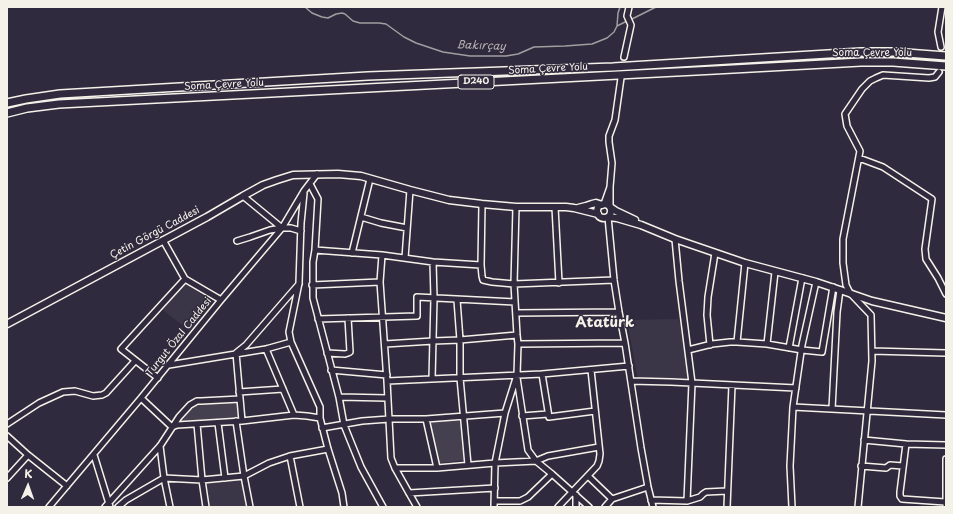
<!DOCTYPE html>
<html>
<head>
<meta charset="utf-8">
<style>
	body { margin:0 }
	#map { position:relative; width:953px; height:514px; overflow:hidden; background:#2f2a3d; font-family:"Playpen Sans",sans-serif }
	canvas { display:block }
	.frame { position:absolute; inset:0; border:8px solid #f4f1e8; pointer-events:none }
	.north { position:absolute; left:8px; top:466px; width:40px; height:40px; -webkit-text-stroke:3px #2f2a3d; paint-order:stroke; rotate:2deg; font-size:11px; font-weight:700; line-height:16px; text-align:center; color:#f4f1e8 }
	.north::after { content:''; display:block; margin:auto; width:14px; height:18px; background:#f4f1e8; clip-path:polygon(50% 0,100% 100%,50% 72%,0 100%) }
</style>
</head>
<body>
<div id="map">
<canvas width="953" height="514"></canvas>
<div class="frame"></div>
<div class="north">K</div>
</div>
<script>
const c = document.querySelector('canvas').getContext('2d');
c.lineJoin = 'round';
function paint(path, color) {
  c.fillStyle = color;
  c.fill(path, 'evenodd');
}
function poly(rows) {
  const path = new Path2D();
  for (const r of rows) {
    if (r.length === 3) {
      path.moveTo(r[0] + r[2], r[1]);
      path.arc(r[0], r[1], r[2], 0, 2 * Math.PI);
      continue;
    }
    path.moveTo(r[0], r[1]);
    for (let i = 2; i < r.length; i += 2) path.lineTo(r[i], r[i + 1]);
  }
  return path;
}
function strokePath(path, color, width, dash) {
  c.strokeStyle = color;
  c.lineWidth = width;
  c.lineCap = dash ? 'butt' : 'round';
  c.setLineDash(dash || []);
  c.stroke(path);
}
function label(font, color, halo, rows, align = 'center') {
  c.font = font + ' "Playpen Sans",sans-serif';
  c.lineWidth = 3;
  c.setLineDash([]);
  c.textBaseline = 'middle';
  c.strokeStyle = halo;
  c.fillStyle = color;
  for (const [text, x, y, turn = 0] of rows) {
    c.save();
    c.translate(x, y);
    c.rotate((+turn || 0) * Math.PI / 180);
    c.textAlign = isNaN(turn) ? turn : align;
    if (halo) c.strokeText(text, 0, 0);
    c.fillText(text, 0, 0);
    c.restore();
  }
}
paint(poly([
	[181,284,186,284,213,302,190,331,159,307],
	[679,319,691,372,685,380,638,380,627,320],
	[240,475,246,507,210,507,206,478]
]), '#3b3647');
paint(poly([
	[238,402,239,420,179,424,186,414,196,404,201,403],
	[461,419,466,460,440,463,430,422]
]), '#454050');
strokePath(poly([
	[305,7,312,13,322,17,328,18,336,14,342,13,345,14,353,21,360,23,379,23,386,24,404,37,416,43,443,52,470,56,506,56,518,54,534,47,565,46,592,44,607,38,614,32,617,26,627,21],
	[630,20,656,7],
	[617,26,618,13,620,7]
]), '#a19ea0', 1.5);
strokePath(poly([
	[939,69,941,47],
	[621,77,624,57]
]), '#4d4857', 5, [5, 2.5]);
const minor = poly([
	[941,47,938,32,942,7],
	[624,57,631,25,627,16,629,7],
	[859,158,883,167,932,199,925,249,926,259,938,278,946,294],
	[310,184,318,199,315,250,313,262,313,298,339,397,344,425,361,467,383,507],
	[610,187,612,163,609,142,609,136,615,120,621,78],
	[304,193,301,223,299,283,289,332,291,342,320,407,320,418,328,449,342,493,344,507],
	[243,196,282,228],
	[482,204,481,265,482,276,483,280,492,282,514,284,614,280],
	[604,204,610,187,610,207],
	[555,207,559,283],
	[361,217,381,223,407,228],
	[608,217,614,280,619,312,625,343,641,448,648,487,653,507],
	[163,240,185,279,221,300],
	[237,241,250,237,270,230,282,228,291,228,301,231],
	[315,250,382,255,433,262,481,265],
	[352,253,370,179],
	[382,255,380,282,387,381,391,458,395,468,409,493,417,507],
	[405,258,410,190],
	[312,285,380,282],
	[457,300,460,340,460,378,468,465],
	[516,313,619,312],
	[318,319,417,316,417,297,515,302],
	[737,342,745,263],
	[385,344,433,341,460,340,517,335],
	[518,344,625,343],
	[767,344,775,272],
	[710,345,707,315,708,297,715,253],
	[789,348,802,278],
	[266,349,294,415],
	[688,350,712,344,730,342,737,342,767,344,802,350,822,352,833,287],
	[872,351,946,353],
	[327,353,345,354,348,353,350,352,348,318],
	[169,365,266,349,291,342],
	[331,370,387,375],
	[542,374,549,417,595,411],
	[158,378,121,349,185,279],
	[517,378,528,450,536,461,552,474,589,507],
	[432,379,434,298,433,262],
	[387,381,542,374,629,366],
	[631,381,671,382,796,388],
	[239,392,283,389],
	[339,397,387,398],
	[141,398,172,427,177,425,242,421,294,415,307,416,320,418],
	[793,407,946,415],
	[832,409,837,312,840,290],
	[505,413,517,375,518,344,517,335,514,284,516,207],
	[522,416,548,414],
	[426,419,437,468],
	[236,421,244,476,250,507],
	[242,421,236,353,246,345,299,284],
	[218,423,225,478],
	[7,424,39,403,63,392,75,391,93,396,102,395,106,393,135,361],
	[197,424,202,480,206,507],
	[322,428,362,421,389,419,426,419,505,413,495,463,437,468,395,468],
	[7,436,28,455],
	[864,440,906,444,946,445],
	[906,444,900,492,900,496,902,499,945,502],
	[160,446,164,478,170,507],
	[94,455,110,507],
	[290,456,300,507],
	[946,459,946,505],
	[861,466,886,468,890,465,903,466],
	[588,476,612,499],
	[7,478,28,455,67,486],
	[409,493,495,488],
	[576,495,576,507],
	[651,500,687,501,692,383,679,281,675,239],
	[494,501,520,501,528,497,552,474],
	[687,501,700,497,703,494,706,492,727,491],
	[49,507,141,398,221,300,282,228,304,191,317,174],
	[105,507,160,446,179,417,190,405,197,401,201,401,240,399],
	[118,507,126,500,164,478,202,480,244,476,269,463,290,456,328,449],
	[494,507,495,463,536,461,548,456,599,447],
	[558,507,597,466,599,461,600,454,591,370],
	[605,507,612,499,648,487],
	[727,507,732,385],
	[792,507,790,466,793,407,802,345,816,282],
	[858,507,872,361,871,315,850,293,846,285,843,263,843,239,860,151,847,126,845,114,862,89,870,81,876,78,883,75,929,78,935,77,939,72]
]);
const major = poly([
	[604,211,7],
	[610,207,616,211,635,220],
	[578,208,586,206,592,204,596,203,602,205],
	[608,217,617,218,641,225,675,239,745,263,816,282,846,292,872,301,946,318],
	[7,324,207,217,243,196,263,185,277,180,293,175,338,174,361,176,410,190,449,200,482,204,516,207,566,207,574,208,598,214]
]);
const highway = poly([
	[7,103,26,99,60,94,368,76,613,67,861,52,893,52,946,56],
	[7,113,27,108,59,104,715,70,861,62,893,62,946,66]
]);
strokePath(minor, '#f4f1e8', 8);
strokePath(major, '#f4f1e8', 9);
strokePath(highway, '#f4f1e8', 10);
strokePath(minor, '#2f2a3d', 5);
strokePath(major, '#2f2a3d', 6);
strokePath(highway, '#2f2a3d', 7);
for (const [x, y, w] of [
	[476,82,36]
]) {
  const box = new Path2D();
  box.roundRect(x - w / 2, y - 7, w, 14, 3);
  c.fillStyle = '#2f2a3d';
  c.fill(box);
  strokePath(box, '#f4f1e8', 1);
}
label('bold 9px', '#f4f1e8', null, [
	["D240",476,82]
]);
label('10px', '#f4f1e8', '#2f2a3d', [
	["Soma Çevre Yolu",872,53],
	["Soma Çevre Yolu",548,69,-3],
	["Soma Çevre Yolu",224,85,-3],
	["Çetin Görgü Caddesi",155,233,-28],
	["Turgut Özal Caddesi",179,337,-51]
]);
label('italic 11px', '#b6b2b2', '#2f2a3d', [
	["Bakırçay",481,46,2]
]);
label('bold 14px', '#f4f1e8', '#2f2a3d', [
	["Atatürk",605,323]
]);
</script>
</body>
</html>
